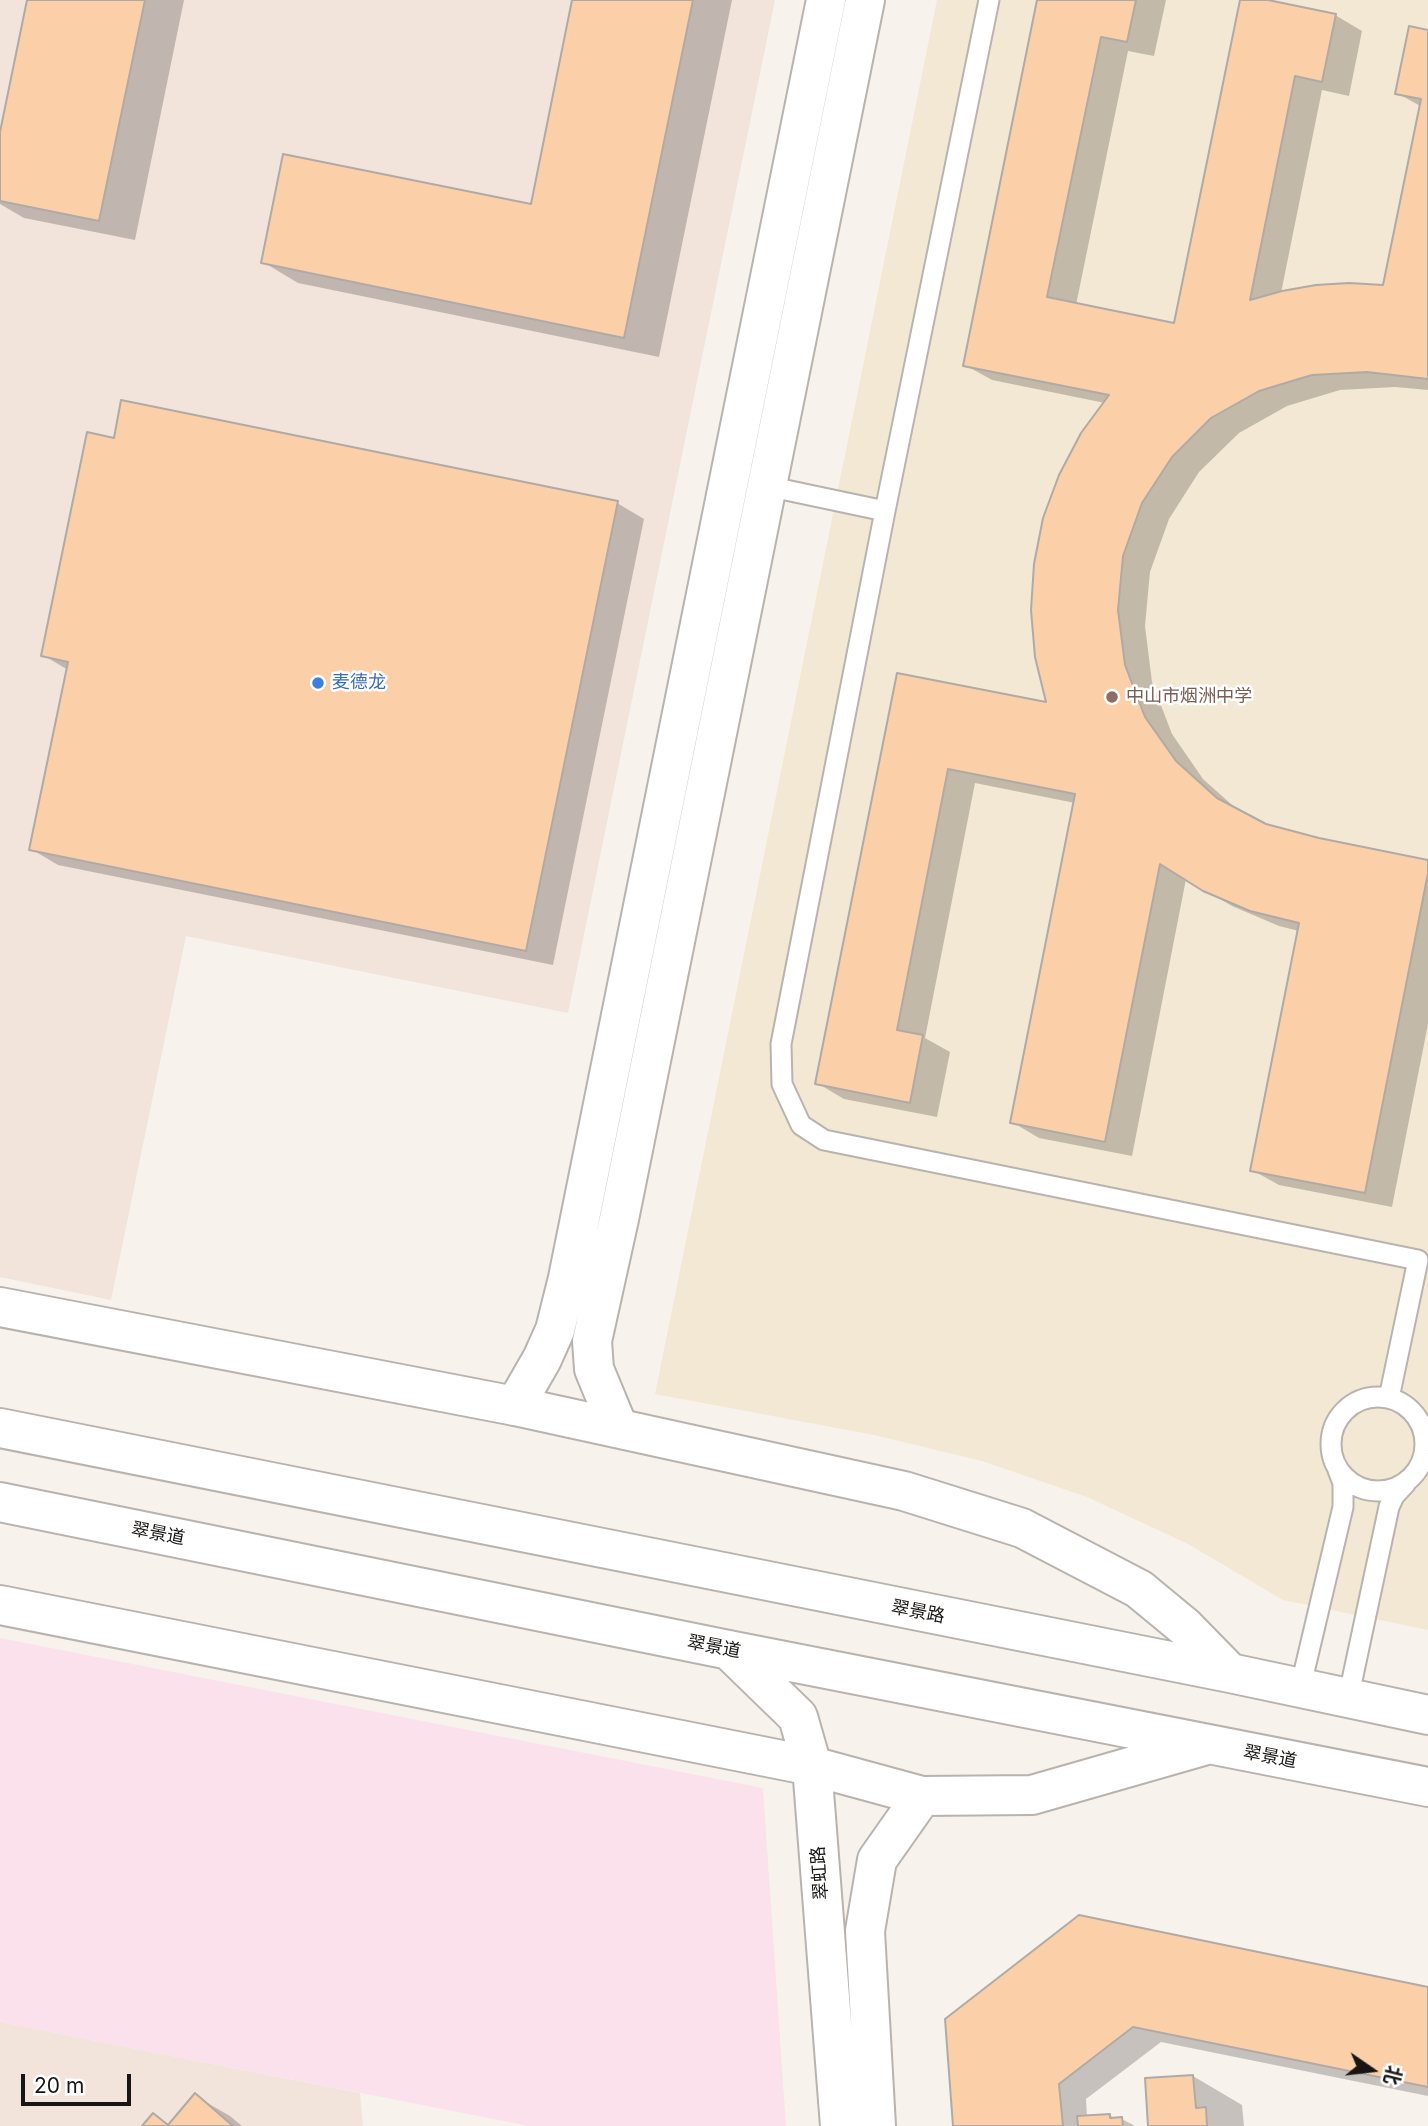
<!DOCTYPE html>
<html>
<head>
<meta charset="utf-8">
<style>
	body { margin:0 }
	#map { position:relative; width:1428px; height:2126px; overflow:hidden; background:#f8f2ed; font-family:Inter,"Noto Sans SC",sans-serif }
	canvas { display:block }
	.north { position:absolute; left:1337px; top:2035px; width:70px; height:70px; -webkit-text-stroke:5px #fff; paint-order:stroke; rotate:104deg; font-size:19px; font-weight:700; line-height:28px; text-align:center; color:#181614 }
	.north::after { content:''; display:block; margin:auto; width:24px; height:32px; background:#181614; clip-path:polygon(50% 0,100% 100%,50% 72%,0 100%) }
	.scale { position:absolute; left:21px; top:2074px; width:110px; height:32px; box-sizing:border-box; border:4px solid #181614; border-top:0; padding-left:9px; font-size:21px; line-height:24px; white-space:nowrap; color:#181614; -webkit-text-stroke:5px #fff; paint-order:stroke }
</style>
</head>
<body>
<div id="map">
<canvas width="1428" height="2126"></canvas>
<div class="north">北</div>
<div class="scale">20 m</div>
</div>
<script>
const c = document.querySelector('canvas').getContext('2d');
c.lineJoin = 'round';
function paint(path, color) {
  c.fillStyle = color;
  c.fill(path, 'evenodd');
}
function poly(rows) {
  const path = new Path2D();
  for (const r of rows) {
    if (r.length === 3) {
      path.moveTo(r[0] + r[2], r[1]);
      path.arc(r[0], r[1], r[2], 0, 2 * Math.PI);
      continue;
    }
    path.moveTo(r[0], r[1]);
    for (let i = 2; i < r.length; i += 2) path.lineTo(r[i], r[i + 1]);
  }
  return path;
}
function strokePath(path, color, width, dash) {
  c.strokeStyle = color;
  c.lineWidth = width;
  c.lineCap = dash ? 'butt' : 'round';
  c.setLineDash(dash || []);
  c.stroke(path);
}
function label(font, color, halo, rows, align = 'center') {
  c.font = font + ' Inter,"Noto Sans SC",sans-serif';
  c.lineWidth = 5;
  c.setLineDash([]);
  c.textBaseline = 'middle';
  c.strokeStyle = halo;
  c.fillStyle = color;
  for (const [text, x, y, turn = 0] of rows) {
    c.save();
    c.translate(x, y);
    c.rotate((+turn || 0) * Math.PI / 180);
    c.textAlign = isNaN(turn) ? turn : align;
    if (halo) c.strokeText(text, 0, 0);
    c.fillText(text, 0, 0);
    c.restore();
  }
}
paint(poly([
	[0,0,775,0,568,1013,186,936,111,1300,0,1277],
	[0,2022,360,2093,363,2126,0,2126]
]), '#f2e4db');
paint(poly([
	[0,1638,763,1788,786,2126,529,2126,0,2022]
]), '#fae1eb');
paint(poly([
	[937,0,1428,0,1428,1630,1283,1600,1188,1544,1087,1497,982,1461,874,1435,655,1394]
]), '#f3e8d3');
paint(poly([
	[29,0,184,0,135,240,24,218,0,204,0,141],
	[574,0,732,0,659,357,298,283,263,262,532,206],
	[1039,0,1166,0,1154,56,1128,51,1076,305,1175,325,1242,0,1259,0,1335,15,1362,31,1349,96,1322,90,1281,293,1385,287,1422,107,1397,93,1428,32,1428,390,1395,387,1340,390,1287,406,1239,433,1199,472,1169,519,1150,572,1145,626,1152,682,1172,734,1203,779,1241,813,1265,826,1318,840,1428,862,1428,1024,1392,1207,1279,1185,1252,1170,1299,931,1279,926,1232,906,1186,879,1132,1156,1039,1138,1012,1122,1075,803,975,783,925,1038,950,1052,937,1117,844,1099,817,1083,898,675,1048,704,1105,403,992,380,965,365],
	[115,440,617,503,644,519,553,965,58,865,31,849,68,670,43,655],
	[1428,1988,1428,2096,1161,2042,1086,2099,1087,2117,1109,2115,1116,2119,1122,2119,1135,2126,955,2126,947,2020],
	[1193,2076,1242,2105,1244,2126,1150,2126],
	[195,2096,230,2116,242,2126,144,2126,153,2115,170,2125]
]), '#0003');
const building = poly([
	[27,0,145,0,99,221,0,201,0,132,27,0],
	[572,0,693,0,624,338,261,263,283,154,531,204,572,0],
	[1037,0,1136,0,1127,42,1101,37,1047,297,1174,323,1240,0,1268,0,1336,14,1322,82,1295,76,1250,300,1282,291,1316,285,1349,283,1383,285,1421,99,1395,94,1409,26,1428,30,1428,379,1367,372,1312,375,1259,391,1211,418,1172,457,1142,503,1123,556,1118,610,1125,665,1145,717,1176,761,1217,798,1266,824,1319,838,1428,860,1428,873,1365,1193,1250,1171,1299,923,1250,911,1203,891,1160,864,1105,1142,1010,1123,1075,794,948,769,897,1030,923,1035,910,1103,815,1084,897,673,1046,702,1035,657,1031,610,1034,564,1043,518,1059,475,1081,433,1109,395,963,366,1037,0],
	[121,400,618,501,526,951,29,850,68,662,41,656,87,432,114,438,121,400],
	[1079,1915,1428,1987,1428,2087,1133,2027,1059,2084,1063,2126,953,2126,945,2019,1079,1915],
	[1193,2075,1196,2108,1206,2107,1207,2126,1148,2126,1145,2078,1193,2075],
	[195,2093,233,2126,142,2126,153,2113,168,2125,195,2093],
	[1110,2114,1110,2118,1122,2117,1123,2126,1078,2126,1077,2116,1110,2114]
]);
paint(building, '#fbd0a9');
strokePath(building, '#b0aaa6', 2);
const lane = poly([
	[989,0,885,511,781,1044,782,1084,801,1125,824,1140,1418,1260,1389,1398],
	[762,485,885,511],
	[1378,1444,47],
	[1300,1689,1343,1507,1343,1483,1338,1470],
	[1348,1699,1389,1507,1394,1496,1406,1483]
]);
const street = poly([
	[515,1406,542,1359,555,1330,568,1278,826,0],
	[618,1427,594,1369,592,1341,619,1219,865,0]
]);
const secondary = poly([
	[0,1307,515,1406,904,1491,1022,1528,1139,1589,1185,1627,1230,1673],
	[0,1428,1230,1673,1428,1715],
	[0,1502,729,1650,1428,1787],
	[0,1605,812,1766,922,1796,1032,1795,1203,1746],
	[729,1650,798,1717,812,1766,840,2126],
	[876,2126,865,1931,877,1860,922,1796]
]);
strokePath(lane, '#b9b3af', 23);
strokePath(street, '#b9b3af', 42);
strokePath(secondary, '#b9b3af', 42);
strokePath(lane, '#fff', 19);
strokePath(street, '#fff', 38);
strokePath(secondary, '#fff', 38);
for (const [x, y, r, color] of [
	[318,683,7,"#3f7fe0"],
	[1112,697,7,"#8d6e63"]
]) {
  const dot = new Path2D();
  dot.arc(x, y, r, 0, 2 * Math.PI);
  c.fillStyle = color;
  c.fill(dot);
  strokePath(dot, '#fff', 2.5);
}
label('18px', '#366cbe', '#fff', [
	["麦德龙",332,683]
], 'left');
label('18px', '#785e54', '#fff', [
	["中山市烟洲中学",1126,697]
], 'left');
label('18px', '#181614', '#fff', [
	["翠景道",158,1534,11],
	["翠景路",918,1612,11],
	["翠景道",714,1647,11],
	["翠景道",1270,1757,11],
	["翠虹路",820,1873,-94]
]);
</script>
</body>
</html>
